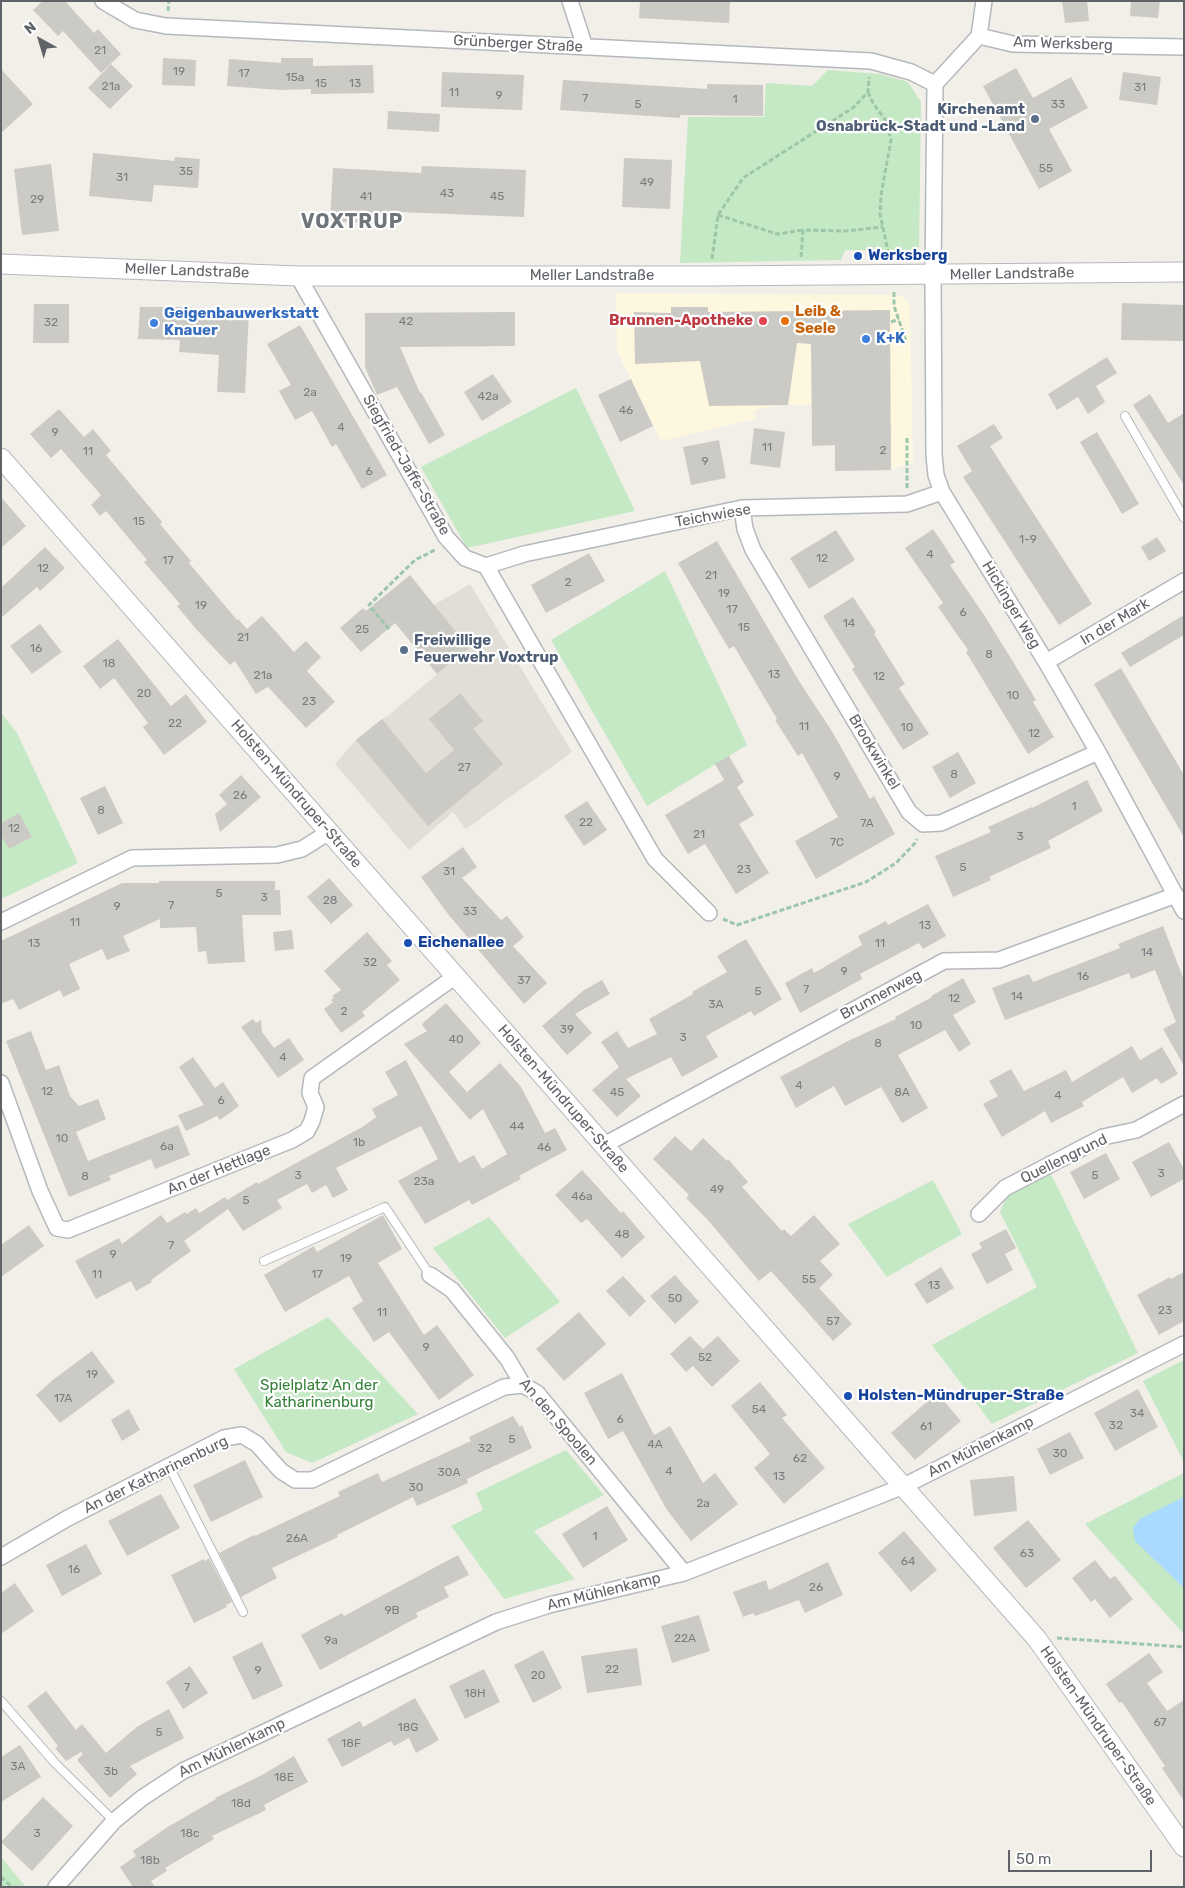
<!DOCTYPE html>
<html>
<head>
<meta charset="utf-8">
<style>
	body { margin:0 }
	#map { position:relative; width:1185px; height:1888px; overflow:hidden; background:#f1efe8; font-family:Rubik,sans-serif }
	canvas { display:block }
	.frame { position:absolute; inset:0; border:2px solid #5f6368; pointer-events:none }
	.north { position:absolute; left:15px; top:15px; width:50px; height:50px; -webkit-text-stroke:4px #fff; paint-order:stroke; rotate:321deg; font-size:14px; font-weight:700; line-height:20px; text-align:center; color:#5f6368 }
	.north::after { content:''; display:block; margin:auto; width:18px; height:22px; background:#5f6368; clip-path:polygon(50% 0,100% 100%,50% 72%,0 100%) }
	.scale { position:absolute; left:1008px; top:1850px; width:144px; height:22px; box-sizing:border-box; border:2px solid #5f6368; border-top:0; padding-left:6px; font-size:15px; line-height:18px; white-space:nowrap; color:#5f6368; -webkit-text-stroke:4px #fff; paint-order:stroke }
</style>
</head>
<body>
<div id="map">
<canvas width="1185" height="1888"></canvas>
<div class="frame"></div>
<div class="north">N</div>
<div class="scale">50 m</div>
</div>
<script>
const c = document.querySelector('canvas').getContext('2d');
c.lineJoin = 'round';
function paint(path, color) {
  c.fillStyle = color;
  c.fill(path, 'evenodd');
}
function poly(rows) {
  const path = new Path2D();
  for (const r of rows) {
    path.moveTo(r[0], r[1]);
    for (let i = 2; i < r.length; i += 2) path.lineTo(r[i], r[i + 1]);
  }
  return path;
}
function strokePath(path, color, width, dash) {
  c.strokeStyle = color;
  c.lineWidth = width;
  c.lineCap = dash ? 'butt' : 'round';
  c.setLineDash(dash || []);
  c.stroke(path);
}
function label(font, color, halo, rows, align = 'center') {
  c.font = font + ' Rubik,sans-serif';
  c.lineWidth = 4.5;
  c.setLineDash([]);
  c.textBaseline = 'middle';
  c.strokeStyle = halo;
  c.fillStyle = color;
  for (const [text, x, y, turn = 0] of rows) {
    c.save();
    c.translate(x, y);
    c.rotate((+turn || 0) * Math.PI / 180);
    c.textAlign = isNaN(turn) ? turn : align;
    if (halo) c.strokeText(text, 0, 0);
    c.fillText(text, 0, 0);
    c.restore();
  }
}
paint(poly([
	[616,293,899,295,906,299,910,306,913,462,891,470,891,424,812,424,811,405,782,405,755,410,756,419,661,441,617,351]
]), '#fef7e0');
paint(poly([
	[470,584,572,752,466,829,453,812,409,850,335,764,356,740,382,719,389,715,468,648,434,605]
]), '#e1ded6');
paint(poly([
	[828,70,880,74,908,82,921,102,919,251,845,250,841,260,680,263,688,117,764,117,766,83,812,86],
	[576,388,635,511,467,548,421,467],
	[665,571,747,745,647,806,551,640],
	[1,713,17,733,78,863,1,899],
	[1050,1172,1138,1353,992,1424,932,1345,1037,1287,1000,1212,1007,1196],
	[933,1180,962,1234,887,1277,848,1224],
	[489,1217,560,1302,505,1338,433,1248],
	[328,1317,418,1414,312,1463,286,1452,234,1369],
	[1184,1360,1184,1462,1143,1381],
	[566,1450,604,1495,534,1531,575,1579,504,1599,451,1526,483,1510,476,1493],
	[1184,1473,1184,1634,1085,1524],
	[1,1857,25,1886,24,1887,1,1887]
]), '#c5e8c5');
paint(poly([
	[1184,1497,1184,1588,1135,1541,1133,1528,1140,1519]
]), '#aadaff');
paint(poly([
	[43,1,65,1,94,33,98,29,121,54,101,73,63,31,58,36,33,10],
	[640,1,730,1,729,23,639,18],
	[1062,1,1087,1,1089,21,1065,23],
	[1131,1,1160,1,1158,18,1130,16],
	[163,58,196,60,195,86,162,85],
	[281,58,313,58,313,66,373,65,374,93,311,94,311,89,280,90,227,86,229,59,281,63],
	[111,64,133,86,110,109,88,88],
	[1016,68,1033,98,1071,77,1088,108,1049,129,1072,171,1039,189,983,86],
	[1,69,33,104,1,133],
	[442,72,524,75,522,110,441,107],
	[1123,72,1161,77,1157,105,1119,100],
	[563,80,707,89,707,84,763,85,763,116,680,115,680,118,560,110],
	[388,111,440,114,439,132,387,129],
	[93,153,174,161,175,157,200,159,198,188,154,185,152,202,89,196],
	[624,158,672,160,670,209,622,207],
	[51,164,59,231,22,235,14,169],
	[422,166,526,170,524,217,401,212,400,225,330,221,333,168,421,173],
	[1122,303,1184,305,1184,341,1121,340],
	[34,304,69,304,69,343,33,343],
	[140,307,182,307,249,313,245,393,217,392,219,355,179,352,180,340,138,339],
	[671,307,708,307,708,312,890,310,891,470,835,471,835,445,812,446,811,344,797,343,788,405,709,406,700,361,635,364,634,312,671,313],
	[515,312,515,346,400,347,420,393,421,392,445,435,429,444,397,387,377,395,365,367,365,313],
	[300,325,387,475,362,489,336,444,332,447,312,411,295,420,279,391,291,385,267,344],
	[1107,357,1117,373,1096,386,1105,402,1088,414,1078,397,1057,410,1048,394],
	[493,374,512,402,482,421,464,392],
	[631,379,653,426,620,442,598,395],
	[1150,394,1168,423,1184,413,1184,485,1133,405],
	[59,409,84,437,93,429,111,451,106,455,162,522,160,524,191,561,189,563,237,620,238,619,247,629,262,616,294,652,306,641,321,657,307,671,335,702,306,728,268,687,256,694,235,661,230,665,196,629,177,606,180,604,144,562,147,560,106,511,100,516,91,505,101,495,61,449,51,458,30,434],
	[994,424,1003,438,990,446,1092,604,1059,625,963,477,972,471,957,446],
	[754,428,785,432,780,468,750,464],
	[1097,432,1139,504,1122,514,1080,442],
	[719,440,726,478,691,485,683,447],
	[1,497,26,526,1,548],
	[933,529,955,562,950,565,986,618,1015,665,1036,700,1033,702,1054,737,1028,754,966,652,968,650,938,607,943,603,905,548],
	[836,530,855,560,809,589,790,558],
	[1157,537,1166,551,1149,561,1141,547],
	[717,541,799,681,833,733,870,799,874,796,895,834,816,879,795,841,838,817,802,753,798,756,775,720,777,719,734,646,729,649,678,563],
	[45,547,65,568,40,591,37,587,1,618,1,588],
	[589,553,605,581,546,613,531,585],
	[410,575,469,648,437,674,395,623,361,652,340,628,363,608,366,611],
	[853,597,876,632,874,634,905,684,899,688,929,734,903,750,852,669,855,667,823,616],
	[1184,615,1184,635,1130,667,1121,653],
	[40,624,62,652,32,674,10,646],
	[118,639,171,706,186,694,207,722,164,755,143,727,148,723,114,678,100,689,83,666],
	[1121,668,1184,775,1184,837,1094,684],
	[460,693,483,721,473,729,503,764,428,826,356,740,382,719,426,773,454,750,429,719],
	[958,752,976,783,950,798,932,767],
	[729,756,744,782,737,787,754,815,739,824,769,873,736,894,705,844,688,854,665,815,724,780,715,764],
	[241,775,261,797,220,832,215,814,227,804,219,795],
	[1087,780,1103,811,1048,841,1051,848,989,877,991,880,953,897,935,856,991,832,988,827,1032,807,1032,808],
	[105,786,123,823,98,835,80,798],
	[587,801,607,830,584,846,564,816],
	[19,813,32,837,9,849,1,835,1,823],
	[463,847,477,867,462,878,501,920,507,916,524,937,513,946,547,983,524,1004,448,914,421,877],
	[329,878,353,905,331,924,307,897],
	[159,881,275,881,275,890,280,890,281,915,242,915,245,962,208,964,206,951,198,952,196,927,160,928,160,919,123,936,130,951,107,960,102,949,69,964,80,989,63,997,60,990,19,1010,13,999,1,1004,1,941,122,883,159,883],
	[928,904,946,936,923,949,919,943,860,974,862,979,800,1013,785,983,812,968,814,973,862,945,858,936,886,921,888,925],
	[1163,926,1184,980,1184,1066,1163,1029,1176,1022,1155,970,1131,979,1129,973,1005,1020,992,988,1029,974,1033,982,1120,948,1118,944],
	[292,930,294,949,275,951,273,932],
	[367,932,392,961,387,965,400,980,362,1012,365,1016,341,1033,324,1009,333,1002,331,1000,334,998,332,996,341,990,324,971],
	[746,939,782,999,754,1016,751,1011,706,1036,718,1057,682,1077,671,1057,626,1079,641,1096,617,1117,592,1090,619,1067,601,1042,617,1031,628,1048,657,1034,649,1019,693,994,692,992,727,972,717,956],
	[963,978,976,1002,953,1015,971,1044,959,1052,945,1030,898,1055,928,1108,902,1123,881,1087,845,1106,834,1086,796,1108,780,1077,850,1040,896,1019,895,1017,932,997,931,996],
	[602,980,610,994,575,1014,592,1033,567,1055,542,1026,584,990],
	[446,1003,481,1043,449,1072,467,1092,500,1063,521,1087,545,1133,555,1128,567,1150,519,1176,521,1179,472,1205,469,1200,425,1224,398,1181,438,1159,421,1126,336,1168,348,1190,333,1198,326,1185,312,1193,307,1184,277,1200,282,1208,243,1231,228,1209,184,1241,191,1251,151,1280,152,1282,136,1291,131,1281,96,1299,75,1261,119,1238,122,1244,161,1215,167,1223,185,1212,187,1214,196,1208,199,1213,225,1197,227,1200,257,1182,258,1184,364,1126,376,1117,372,1109,398,1095,385,1072,406,1060,459,1163,474,1155,482,1169,507,1154,483,1109,470,1120,404,1044,427,1031,422,1025,424,1022],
	[253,1019,256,1023,261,1020,262,1032,274,1048,289,1038,304,1060,278,1078,241,1027],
	[31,1031,46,1070,59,1065,70,1096,79,1106,98,1099,106,1119,76,1132,88,1161,178,1125,190,1155,155,1169,151,1159,109,1176,111,1180,69,1197,6,1041],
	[1132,1046,1140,1060,1162,1047,1178,1074,1161,1084,1157,1078,1132,1093,1123,1077,1082,1102,1084,1106,1051,1123,1045,1111,1002,1137,983,1104,998,1096,989,1081,1011,1069,1024,1091,1066,1070,1072,1082],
	[193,1057,215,1088,223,1082,239,1106,220,1120,217,1116,186,1131,178,1115,204,1105,179,1067],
	[675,1136,691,1151,703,1138,727,1161,728,1159,748,1182,742,1187,782,1231,784,1229,791,1236,814,1215,840,1244,820,1261,833,1275,819,1288,852,1324,833,1341,771,1271,759,1281,707,1219,686,1198,689,1195,653,1159],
	[1169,1142,1184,1169,1184,1179,1151,1197,1132,1162],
	[1106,1153,1120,1179,1084,1199,1070,1172],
	[582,1170,621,1213,623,1211,645,1237,622,1258,587,1219,581,1223,555,1195],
	[383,1215,402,1249,378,1263,424,1335,437,1325,474,1375,439,1400,389,1332,374,1342,352,1308,363,1301,349,1276,285,1312,264,1275,314,1246,317,1252],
	[29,1225,44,1246,1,1277,1,1245],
	[1006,1229,1016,1248,1005,1254,1013,1270,987,1284,971,1254,982,1248,979,1243],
	[941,1267,954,1288,927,1304,914,1284],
	[1184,1272,1184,1321,1159,1335,1137,1295,1170,1277,1171,1279],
	[675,1275,699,1302,675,1324,650,1296],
	[623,1276,646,1301,630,1317,606,1291],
	[579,1312,606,1344,564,1381,536,1349],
	[690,1336,703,1349,718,1336,740,1361,712,1387,693,1366,686,1372,670,1354],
	[92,1351,115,1382,60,1423,36,1395,54,1379],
	[622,1373,654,1435,670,1426,703,1483,715,1473,738,1504,691,1541,667,1510,623,1431,608,1439,584,1393],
	[760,1382,787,1415,782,1418,825,1468,784,1504,754,1468,770,1454,731,1406],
	[1138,1389,1158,1427,1115,1451,1094,1413],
	[937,1393,961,1421,915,1460,891,1433],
	[129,1409,140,1430,122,1441,111,1420],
	[513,1416,520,1427,522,1425,532,1448,467,1479,468,1483,417,1506,413,1497,337,1535,338,1537,272,1568,277,1578,241,1597,219,1553,254,1535,255,1536,340,1496,338,1492,378,1473,382,1482,471,1441,469,1437],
	[1070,1432,1084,1458,1050,1475,1037,1449],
	[245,1460,263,1497,211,1522,193,1485],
	[1014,1476,1017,1511,974,1516,970,1480],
	[161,1494,180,1528,127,1556,108,1521],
	[607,1506,628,1540,583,1568,562,1534],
	[1028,1520,1061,1560,1026,1588,993,1548],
	[904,1531,937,1570,911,1592,878,1553],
	[86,1544,102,1574,62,1596,46,1565],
	[458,1555,469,1575,444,1587,449,1597,416,1613,418,1617,320,1670,301,1635,342,1613,344,1616],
	[209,1558,232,1602,226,1605,227,1607,194,1623,171,1575,204,1559,205,1561],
	[1095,1560,1110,1579,1115,1576,1133,1599,1110,1618,1095,1599,1091,1602,1072,1578],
	[828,1562,843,1595,805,1613,799,1600,755,1616,753,1613,743,1617,733,1592,766,1580,769,1590],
	[15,1583,34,1611,1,1634,1,1593],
	[699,1615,710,1651,672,1663,661,1626],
	[262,1642,283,1686,253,1700,232,1657],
	[637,1648,642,1685,587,1693,581,1656],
	[543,1650,562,1688,533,1703,514,1665],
	[1149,1653,1163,1672,1147,1683,1167,1711,1184,1700,1184,1801,1162,1768,1165,1766,1122,1702,1119,1703,1106,1684],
	[190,1666,208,1693,183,1709,166,1682],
	[484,1669,500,1702,465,1719,449,1686],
	[46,1691,76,1730,82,1724,106,1753,138,1726,169,1709,184,1738,130,1766,137,1774,110,1798,77,1760,83,1754,81,1752,66,1761,55,1748,58,1746,27,1706],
	[415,1698,439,1740,416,1753,409,1738,394,1746,391,1741,342,1767,327,1739,360,1721,363,1727],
	[20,1745,41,1777,1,1802,1,1757],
	[294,1756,308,1782,264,1805,266,1810,212,1836,214,1839,165,1868,167,1871,151,1881,155,1887,133,1887,120,1867,136,1856,133,1851,166,1828,216,1799,215,1798,262,1775],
	[43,1797,73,1826,32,1871,1,1842]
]), '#cccac5');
const service = poly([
	[1125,416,1184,518],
	[264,1261,385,1207,430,1275],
	[169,1466,243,1612],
	[1,1701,55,1763,114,1821]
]);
const minor = poly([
	[103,1,135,20,166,26,871,61,911,72,935,84,979,36],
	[570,1,585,47],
	[979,36,1013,44,1184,47],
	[979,36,984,1],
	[935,84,933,275,934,455,936,475,942,492,1046,662,1098,752,1184,911],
	[298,276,446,537,465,558,486,566,655,859,709,913],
	[742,508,745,529,753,550,909,812,923,824,941,823,1098,752],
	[486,566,524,554,742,508,907,504,942,492],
	[1046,662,1184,581],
	[1,922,132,858,277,855,302,849,329,832],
	[1,1083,40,1191,57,1228,68,1230,292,1140,307,1131,312,1121,316,1107,310,1093,312,1078,456,976],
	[604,1145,944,961,999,960,1176,895],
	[979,1214,1005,1188,1103,1137,1136,1130,1184,1104],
	[430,1275,452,1290,507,1358,523,1385,537,1393,684,1573],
	[1,1557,68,1518,224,1438,242,1435,257,1444,281,1471,295,1480,312,1480,504,1387,523,1385],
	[56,1887,114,1821,142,1798,183,1771,496,1622,549,1605,684,1573,904,1486,1184,1344]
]);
const tertiary = poly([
	[1,264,298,276,711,276,1184,272],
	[1,458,1037,1639,1184,1847]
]);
strokePath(service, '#b5b8bc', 10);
strokePath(minor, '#b5b8bc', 18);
strokePath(tertiary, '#b5b8bc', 21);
strokePath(poly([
	[168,11,169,1],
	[868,92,873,103,886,121,891,140,881,195,880,214,889,256],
	[718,215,777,234,803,230],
	[801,257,803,230,846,231,883,227],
	[712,259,718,215,743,178,854,107,868,92,869,77],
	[894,292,894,306,906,341],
	[891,322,899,319],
	[907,438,907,488],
	[389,629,369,605,415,560,435,550],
	[723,919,737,925,866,882,896,863,915,843,917,839],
	[1057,1638,1184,1647],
	[1,1877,12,1887]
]), '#9cc7a9', 3, [5, 2.5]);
strokePath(service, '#fff', 8);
strokePath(minor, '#fff', 15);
strokePath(tertiary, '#fff', 19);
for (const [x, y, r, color] of [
	[1035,119,5,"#5c6f8a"],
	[858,256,5,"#1a4fb4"],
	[763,321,5,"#e0444e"],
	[785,321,5,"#e8710a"],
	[154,323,5,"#3f7fe0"],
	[866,339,5,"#3f7fe0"],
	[404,650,5,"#5c6f8a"],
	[408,943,5,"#1a4fb4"],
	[848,1396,5,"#1a4fb4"]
]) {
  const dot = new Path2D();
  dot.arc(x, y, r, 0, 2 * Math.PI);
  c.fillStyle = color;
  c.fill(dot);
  strokePath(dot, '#fff', 2);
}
label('12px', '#7a7d7f', null, [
	["21",100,51],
	["19",179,72],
	["17",244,74],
	["15a",295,78],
	["15",321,84],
	["13",355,84],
	["21a",111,87],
	["31",1140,88],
	["11",454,93],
	["9",499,96],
	["7",585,99],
	["1",735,100],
	["5",638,105],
	["33",1058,105],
	["55",1046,169],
	["35",186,172],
	["31",122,178],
	["49",647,183],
	["43",447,194],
	["41",366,197],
	["45",497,197],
	["29",37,200],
	["42",406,322],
	["32",51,323],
	["2a",310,393],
	["42a",488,397],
	["46",626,411],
	["4",341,428],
	["9",55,433],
	["11",767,448],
	["2",883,451],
	["11",88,452],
	["9",705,462],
	["6",369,472],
	["15",139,522],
	["1-9",1028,540],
	["4",930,555],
	["12",822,559],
	["17",168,561],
	["12",43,569],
	["21",711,576],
	["2",568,583],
	["19",724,594],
	["19",201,606],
	["17",732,610],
	["6",963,613],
	["14",849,624],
	["15",744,628],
	["25",362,630],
	["21",243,638],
	["16",36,649],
	["8",989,655],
	["18",109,664],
	["13",774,675],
	["21a",263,676],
	["12",879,677],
	["20",144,694],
	["10",1013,696],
	["23",309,702],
	["22",175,724],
	["11",804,727],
	["10",907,728],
	["12",1034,734],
	["27",464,768],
	["8",954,775],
	["9",837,777],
	["26",240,796],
	["1",1074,807],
	["8",101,811],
	["22",586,823],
	["7A",867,824],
	["12",14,829],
	["21",699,835],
	["3",1020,837],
	["7C",837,843],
	["5",963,868],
	["23",744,870],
	["31",449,872],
	["5",219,894],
	["3",264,898],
	["28",330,901],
	["7",171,906],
	["9",117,907],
	["33",470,912],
	["11",75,923],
	["13",925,926],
	["13",34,944],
	["11",880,944],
	["14",1147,953],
	["32",370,963],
	["9",844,972],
	["16",1083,977],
	["37",524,981],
	["7",806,990],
	["5",758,992],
	["14",1017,997],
	["12",954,999],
	["3A",716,1005],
	["2",344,1012],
	["10",916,1026],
	["39",567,1030],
	["3",683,1038],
	["40",456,1040],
	["8",878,1044],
	["4",283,1058],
	["4",799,1086],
	["12",47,1092],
	["45",617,1093],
	["8A",902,1093],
	["4",1058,1096],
	["6",221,1101],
	["44",517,1127],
	["10",62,1139],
	["1b",359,1143],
	["6a",167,1147],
	["46",544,1148],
	["3",1161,1174],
	["3",298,1176],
	["5",1095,1176],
	["8",85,1177],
	["23a",424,1182],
	["49",717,1190],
	["46a",582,1197],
	["5",246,1201],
	["48",622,1235],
	["7",171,1246],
	["9",113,1255],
	["19",346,1259],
	["11",97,1275],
	["17",317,1275],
	["55",809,1280],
	["13",934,1286],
	["50",675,1299],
	["23",1165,1311],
	["11",382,1313],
	["57",833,1322],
	["9",426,1348],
	["52",705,1358],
	["19",92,1375],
	["17A",63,1399],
	["54",759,1410],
	["34",1137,1414],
	["6",620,1420],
	["32",1116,1426],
	["61",926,1427],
	["5",512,1440],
	["4A",655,1445],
	["32",485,1449],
	["30",1060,1454],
	["62",800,1459],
	["4",669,1472],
	["30A",449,1473],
	["13",779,1477],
	["30",416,1488],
	["2a",703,1504],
	["1",595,1537],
	["26A",297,1539],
	["63",1027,1554],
	["64",908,1562],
	["16",74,1570],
	["26",816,1588],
	["9B",392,1611],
	["22A",685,1639],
	["9a",331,1641],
	["22",612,1670],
	["9",258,1671],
	["20",538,1676],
	["7",187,1688],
	["18H",475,1694],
	["67",1160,1723],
	["18G",408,1728],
	["5",159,1733],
	["18F",351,1744],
	["3A",18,1767],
	["3b",111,1772],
	["18E",284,1778],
	["18d",241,1804],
	["3",37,1834],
	["18c",190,1834],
	["18b",150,1861]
]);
label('15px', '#5f6368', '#fff', [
	["Grünberger Straße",518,44,3],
	["Am Werksberg",1063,44,2],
	["Meller Landstraße",187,271,2],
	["Meller Landstraße",1012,274,-1],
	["Meller Landstraße",592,276],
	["Siegfried-Jaffe-Straße",406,465,60],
	["Teichwiese",713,516,-10],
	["Hickinger Weg",1011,605,59],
	["In der Mark",1115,622,-31],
	["Brookwinkel",874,752,59],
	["Holsten-Mündruper-Straße",296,794,49],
	["Brunnenweg",881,995,-28],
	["Holsten-Mündruper-Straße",563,1099,49],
	["Quellengrund",1064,1159,-26],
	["An der Hettlage",219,1170,-22],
	["An den Spoolen",558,1422,49],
	["Am Mühlenkamp",981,1447,-27],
	["An der Katharinenburg",156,1475,-26],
	["Am Mühlenkamp",604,1592,-14],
	["Holsten-Mündruper-Straße",1098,1726,55],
	["Am Mühlenkamp",232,1748,-26]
]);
label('bold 15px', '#4e5e75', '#fff', [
	["Kirchenamt",1025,110],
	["Osnabrück-Stadt und -Land",1025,127],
	["Freiwillige",414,641,"left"],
	["Feuerwehr Voxtrup",414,658,"left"]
], 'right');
label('bold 15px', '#164399', '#fff', [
	["Werksberg",868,256],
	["Eichenallee",418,943],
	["Holsten-Mündruper-Straße",858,1396]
], 'left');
label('bold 15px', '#c56008', '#fff', [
	["Leib &",795,312],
	["Seele",795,329]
], 'left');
label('bold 15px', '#366cbe', '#fff', [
	["Geigenbauwerkstatt",164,314],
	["Knauer",164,331],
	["K+K",876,339]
], 'left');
label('bold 15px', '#be3a42', '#fff', [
	["Brunnen-Apotheke",753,321]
], 'right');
label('15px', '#348238', '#fff', [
	["Spielplatz An der",319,1386],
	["Katharinenburg",319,1403]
]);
c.letterSpacing = '1px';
label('bold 20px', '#70757a', '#fff', [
	["VOXTRUP",352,222]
]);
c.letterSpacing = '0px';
</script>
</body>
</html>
